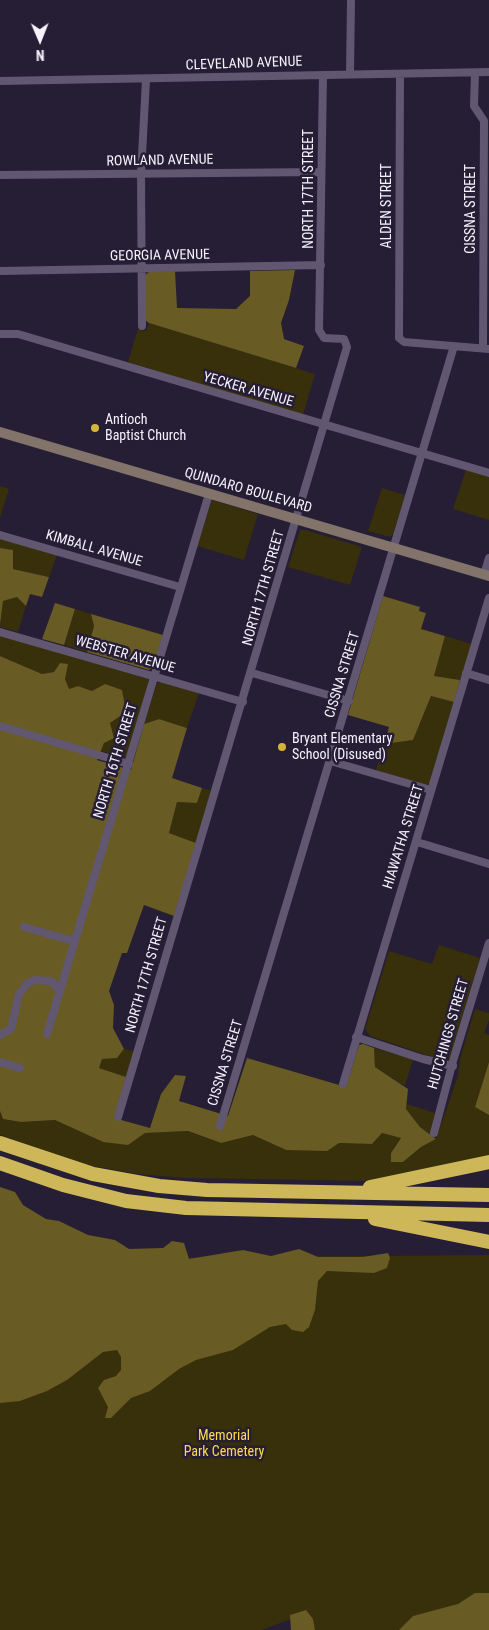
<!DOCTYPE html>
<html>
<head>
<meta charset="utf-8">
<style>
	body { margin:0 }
	#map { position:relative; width:489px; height:1630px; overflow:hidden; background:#261e34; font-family:"Roboto Condensed",sans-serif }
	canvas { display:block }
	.north { position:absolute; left:15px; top:15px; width:50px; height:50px; -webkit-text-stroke:4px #261e34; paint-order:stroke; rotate:179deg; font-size:14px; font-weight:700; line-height:20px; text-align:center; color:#f5f1fd }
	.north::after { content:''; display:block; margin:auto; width:18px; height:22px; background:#f5f1fd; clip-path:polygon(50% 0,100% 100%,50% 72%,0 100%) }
</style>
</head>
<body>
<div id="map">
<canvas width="489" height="1630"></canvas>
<div class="north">N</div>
</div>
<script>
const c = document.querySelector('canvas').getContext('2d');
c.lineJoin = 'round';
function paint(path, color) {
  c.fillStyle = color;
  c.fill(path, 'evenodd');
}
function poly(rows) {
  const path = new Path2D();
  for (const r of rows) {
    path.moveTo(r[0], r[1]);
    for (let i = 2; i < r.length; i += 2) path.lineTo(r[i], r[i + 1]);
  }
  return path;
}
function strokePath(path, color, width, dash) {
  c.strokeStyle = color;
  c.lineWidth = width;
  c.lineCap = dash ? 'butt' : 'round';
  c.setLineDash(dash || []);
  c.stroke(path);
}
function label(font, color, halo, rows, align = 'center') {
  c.font = font + ' "Roboto Condensed",sans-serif';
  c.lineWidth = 5;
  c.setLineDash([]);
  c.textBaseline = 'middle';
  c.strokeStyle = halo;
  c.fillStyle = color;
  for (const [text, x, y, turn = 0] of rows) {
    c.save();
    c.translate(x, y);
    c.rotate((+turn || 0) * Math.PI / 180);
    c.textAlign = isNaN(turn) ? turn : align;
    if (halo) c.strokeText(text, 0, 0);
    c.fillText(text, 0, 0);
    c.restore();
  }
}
paint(poly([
	[149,323,315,374,303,415,128,362,138,329,146,331],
	[466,470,489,476,489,520,453,509],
	[0,486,9,489,0,518],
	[382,488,405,495,393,535,390,537,368,531],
	[212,500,258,514,244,560,197,546],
	[300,530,305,530,362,547,350,585,288,567],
	[0,539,57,555,49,577,13,569,13,550,0,548],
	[17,597,26,606,18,632,0,627,3,601],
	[75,609,91,614,94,626,87,652,64,645],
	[0,635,149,679,127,757,100,751,104,743,92,691,78,686,68,689,65,679,54,672,42,674,0,656],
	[445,636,472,644,460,680,434,676],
	[161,682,199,693,187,728,159,719,144,724,157,683],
	[431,696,454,702,430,783,426,785,376,770,385,741,392,743,413,740],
	[202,788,212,791,196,843,169,833,177,802,197,803],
	[439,945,480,958,450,1057,447,1059,441,1060,370,1036,365,1029,389,951,432,964],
	[475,1009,489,1013,489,1020,484,1033,489,1035,489,1062,475,1107,489,1115,489,1158,372,1181,185,1178,137,1174,82,1164,0,1135,0,1111,3,1119,21,1122,55,1120,103,1142,145,1133,187,1131,221,1143,253,1135,286,1150,339,1143,372,1144,382,1133,401,1138,391,1153,391,1161,403,1162,421,1147,436,1139,458,1076,460,1059],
	[374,1048,413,1059,405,1086,375,1067],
	[124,1049,134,1051,126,1077,99,1068,102,1059,117,1058],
	[407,1104,435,1113,430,1134,420,1127,406,1109],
	[489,1255,489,1630,311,1630,304,1614,262,1630,0,1630,0,1259]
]), '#382f0b');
paint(poly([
	[295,270,289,300,281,323,284,339,304,346,296,368,149,323,145,320,145,275,149,272,175,271,177,308,236,309,250,296,250,271],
	[0,548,13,550,13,569,49,577,42,597,30,594,26,606,17,597,3,601,0,625],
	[383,596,420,607,419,611,426,613,421,629,445,636,434,676,460,680,454,702,431,696,413,740,392,743,385,741,389,727,348,715],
	[55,603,75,609,64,645,42,639],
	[91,614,163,635,153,668,149,670,87,652,94,626],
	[0,656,42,674,54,672,60,663,68,664,65,679,69,689,78,686,92,691,105,684,122,690,126,712,110,723,114,738,104,743,97,760,131,770,144,724,159,719,187,728,172,778,202,788,197,803,177,802,169,833,196,843,174,916,144,905,127,953,122,953,109,991,114,1005,113,1028,124,1049,117,1058,102,1059,99,1068,126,1077,114,1118,150,1128,161,1094,175,1075,186,1076,179,1101,228,1116,247,1058,346,1087,359,1045,363,1044,374,1048,375,1067,408,1089,406,1109,420,1127,436,1139,421,1147,403,1162,391,1162,391,1153,401,1138,382,1133,372,1144,339,1143,327,1151,286,1150,253,1135,221,1143,188,1131,145,1133,128,1145,103,1142,55,1120,21,1122,3,1119,0,1111],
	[489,1062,489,1115,475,1107],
	[0,1187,15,1192,23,1205,46,1219,59,1221,88,1235,115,1240,129,1249,163,1248,172,1241,184,1243,189,1259,243,1250,271,1256,299,1249,318,1257,363,1257,388,1253,390,1258,387,1268,374,1273,327,1271,318,1281,315,1310,309,1327,303,1332,292,1330,286,1324,270,1327,233,1350,196,1360,179,1369,150,1391,131,1398,111,1418,105,1418,108,1407,98,1388,104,1380,116,1376,121,1370,121,1357,117,1350,103,1352,67,1380,47,1391,20,1401,0,1403],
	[475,1593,489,1593,489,1630,399,1630,413,1616,458,1604],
	[306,1610,313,1619,315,1630,291,1630,290,1615]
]), '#685b23');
strokePath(poly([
	[475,73,474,106,484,121,483,348],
	[350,74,351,0],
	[400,74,399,338,404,342,489,349],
	[0,81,489,72],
	[0,175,321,172],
	[0,271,321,265],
	[142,326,141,174,146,80],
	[0,334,18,334,489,473],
	[0,535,180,587],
	[484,575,489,558],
	[0,632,243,702],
	[252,673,349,701],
	[466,673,489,680],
	[0,726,129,764],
	[330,761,431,790],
	[417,842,489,864],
	[24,927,73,941],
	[47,1034,209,494],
	[0,1035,11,1029,19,994,28,983,35,980,51,981,59,990],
	[356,1037,423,1059,453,1066],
	[0,1062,20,1068],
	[343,1084,489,598],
	[118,1117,347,347,344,339,324,338,319,330,323,75],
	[220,1126,454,346],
	[434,1133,453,1061,489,943]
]), '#615771', 8);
strokePath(poly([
	[0,432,489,576]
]), '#82746a', 10);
strokePath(poly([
	[0,1143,93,1174,159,1186,207,1190,489,1195],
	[0,1163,63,1185,126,1201,186,1208,489,1215],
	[370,1187,489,1162],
	[375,1219,489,1242]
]), '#ceb759', 14);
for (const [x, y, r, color] of [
	[95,428,5,"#d3b635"],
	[282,747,5,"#d3b635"]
]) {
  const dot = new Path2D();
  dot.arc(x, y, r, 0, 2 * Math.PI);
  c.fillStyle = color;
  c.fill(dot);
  strokePath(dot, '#261e34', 2);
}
label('14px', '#f5f1fd', '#261e34', [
	["CLEVELAND AVENUE",244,64,-2],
	["ROWLAND AVENUE",160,161,-1],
	["NORTH 17TH STREET",309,189,-90],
	["ALDEN STREET",387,206,-90],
	["CISSNA STREET",471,209,-90],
	["GEORGIA AVENUE",160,256,-1],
	["YECKER AVENUE",248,390,16],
	["QUINDARO BOULEVARD",248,491,16],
	["KIMBALL AVENUE",94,549,16],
	["NORTH 17TH STREET",264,588,-74],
	["WEBSTER AVENUE",125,655,16],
	["CISSNA STREET",343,675,-73],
	["NORTH 16TH STREET",116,761,-73],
	["HIAWATHA STREET",404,837,-73],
	["NORTH 17TH STREET",147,975,-74],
	["HUTCHINGS STREET",449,1034,-74],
	["CISSNA STREET",226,1063,-73]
]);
label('14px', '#f5f1fd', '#261e34', [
	["Antioch",105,420],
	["Baptist Church",105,436],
	["Bryant Elementary",292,739],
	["School (Disused)",292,755]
], 'left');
label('14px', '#fcdc50', '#261e34', [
	["Memorial",224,1436],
	["Park Cemetery",224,1452]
]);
</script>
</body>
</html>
